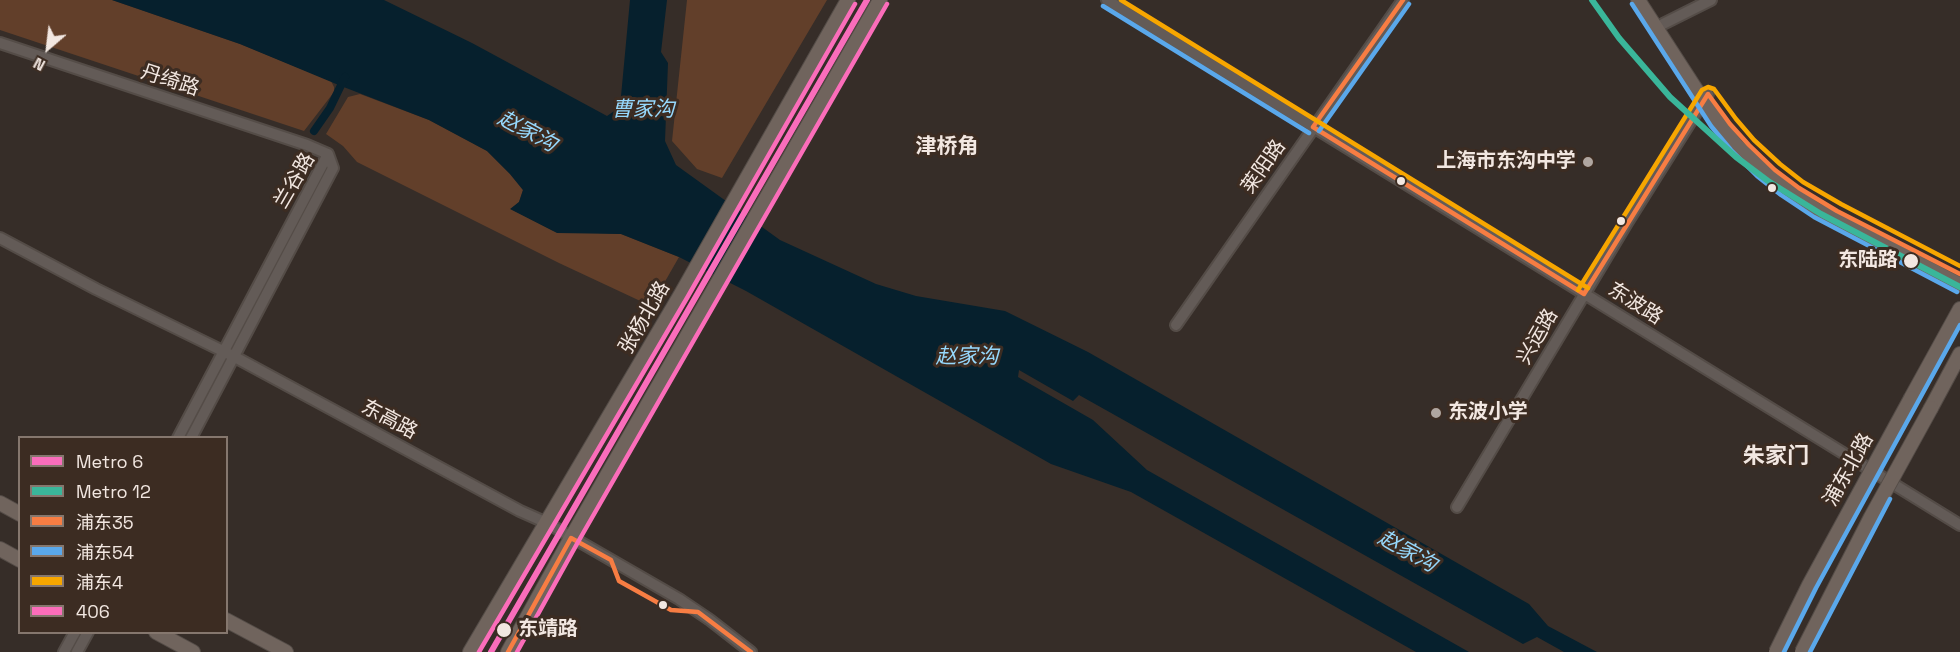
<!DOCTYPE html>
<html>
<head>
<meta charset="utf-8">
<style>
	body { margin:0 }
	#map { position:relative; width:1960px; height:652px; overflow:hidden; background:#362d28; font-family:"Space Grotesk","Noto Sans SC",sans-serif }
	canvas { display:block }
	.legend { position:absolute; left:18px; top:436px; width:210px; height:198px; box-sizing:border-box; background:#3c2c22; border:2px solid #85776e; margin:0; padding:8px 10px; list-style:none; font-size:18px; color:#f2e7e1 }
	.legend li { display:flex; align-items:center; gap:12px; height:30px }
	.legend b { width:30px; border:2px solid #85776e }
	.north { position:absolute; left:18px; top:18px; width:60px; height:60px; -webkit-text-stroke:4px #3c2c22; paint-order:stroke; rotate:208deg; font-size:16px; font-weight:700; line-height:24px; text-align:center; color:#f2e7e1 }
	.north::after { content:''; display:block; margin:auto; width:21px; height:27px; background:#f2e7e1; clip-path:polygon(50% 0,100% 100%,50% 72%,0 100%) }
</style>
</head>
<body>
<div id="map">
<canvas width="1960" height="652"></canvas>
<ul class="legend">
<li><b style="height:8px;background:#f96dbb"></b>Metro 6</li>
<li><b style="height:8px;background:#3ab69a"></b>Metro 12</li>
<li><b style="height:8px;background:#f77d43"></b>浦东35</li>
<li><b style="height:8px;background:#5aa8eb"></b>浦东54</li>
<li><b style="height:8px;background:#f7a600"></b>浦东4</li>
<li><b style="height:8px;background:#fb6dba"></b>406</li>
</ul>
<div class="north">N</div>
</div>
<script>
const c = document.querySelector('canvas').getContext('2d');
c.lineJoin = 'round';
function paint(path, color) {
  c.fillStyle = color;
  c.fill(path, 'evenodd');
}
function poly(rows) {
  const path = new Path2D();
  for (const r of rows) {
    path.moveTo(r[0], r[1]);
    for (let i = 2; i < r.length; i += 2) path.lineTo(r[i], r[i + 1]);
  }
  return path;
}
function strokePath(path, color, width, dash) {
  c.strokeStyle = color;
  c.lineWidth = width;
  c.lineCap = dash ? 'butt' : 'round';
  c.setLineDash(dash || []);
  c.stroke(path);
}
function label(font, color, halo, rows, align = 'center') {
  c.font = font + ' "Space Grotesk","Noto Sans SC",sans-serif';
  c.lineWidth = 6;
  c.setLineDash([]);
  c.textBaseline = 'middle';
  c.strokeStyle = halo;
  c.fillStyle = color;
  for (const [text, x, y, turn = 0] of rows) {
    c.save();
    c.translate(x, y);
    c.rotate((+turn || 0) * Math.PI / 180);
    c.textAlign = isNaN(turn) ? turn : align;
    if (halo) c.strokeText(text, 0, 0);
    c.fillText(text, 0, 0);
    c.restore();
  }
}
paint(poly([
	[0,0,112,0,240,44,331,81,334,87,334,92,304,131,0,30],
	[687,0,827,0,722,178,697,169,672,141],
	[360,94,429,120,487,151,510,174,523,190,519,202,511,209,554,231,621,234,679,257,651,306,559,263,357,162,343,146,326,134,348,97]
]), '#623f2a');
paint(poly([
	[112,0,384,0,472,43,607,116,620,107,630,0,667,0,661,52,668,63,665,141,676,165,780,240,876,284,916,296,1005,311,1088,352,1529,604,1548,626,1597,652,1564,652,1537,637,1523,644,1079,395,1073,401,1019,370,1018,377,1093,420,1147,470,1469,652,1416,652,1131,492,1051,464,746,291,679,257,621,234,557,233,510,209,519,202,523,190,510,174,487,151,429,120,341,86,240,44]
]), '#06202d');
strokePath(poly([
	[314,131,330,108,345,77]
]), '#06202d', 8);
const minor = poly([
	[1107,0,1960,525],
	[1663,24,1711,0],
	[0,43,307,145,328,154],
	[0,238,96,289,233,356,520,511,547,523,679,599,710,620,751,652],
	[1176,325,1403,0],
	[178,438,328,154],
	[191,438,333,168,328,154],
	[1457,507,1627,223,1708,94],
	[64,652,75,632],
	[77,652,88,632]
]);
const major = poly([
	[1638,0,1717,122,1736,145,1762,170,1785,189,1817,210,1960,285],
	[1911,398,1960,309],
	[1931,408,1960,354],
	[0,503,20,514],
	[0,549,20,560],
	[226,620,286,652],
	[156,632,193,652],
	[470,652,681,294,848,0],
	[508,652,571,538,880,0]
]);
strokePath(minor, '#544c47', 14);
strokePath(major, '#544c47', 16);
strokePath(minor, '#635b57', 10);
strokePath(major, '#70645d', 14);
const majorBridge = poly([
	[1776,652,1809,585,1911,398],
	[1802,652,1871,517,1931,408]
]);
strokePath(majorBridge, '#544c47', 16, []);
strokePath(majorBridge, '#70645d', 14);
strokePath(poly([
	[1313,127,1584,294],
	[1313,127,1403,0],
	[1584,294,1708,94,1730,124,1749,145,1775,170,1799,188,1837,211,1960,274],
	[508,652,571,538,611,560,619,581,671,610,698,612,751,652]
]), '#f77d43', 4.5);
strokePath(poly([
	[1632,4,1711,126,1731,150,1757,176,1781,195,1814,217,1957,292],
	[1103,6,1309,133],
	[1319,131,1409,4],
	[1784,652,1816,588,1960,325],
	[1810,652,1890,499]
]), '#5aa8eb', 4.5);
strokePath(poly([
	[1121,0,1588,288],
	[1578,290,1702,90,1708,87,1714,89,1736,119,1754,140,1780,164,1803,182,1841,204,1960,266]
]), '#f7a600', 4.5);
strokePath(poly([
	[479,652,687,298,855,4],
	[517,652,578,542,887,4]
]), '#fb6dba', 4.5);
strokePath(poly([
	[491,652,867,0]
]), '#f96dbb', 6);
strokePath(poly([
	[1592,0,1619,38,1670,97,1736,157,1768,181,1821,214,1960,287]
]), '#3ab69a', 6);
for (const [x, y, r, color] of [
	[1588,162,6,"#b0a6a0"],
	[1401,181,5,"#f2e7e1"],
	[1772,188,5,"#f2e7e1"],
	[1621,221,5,"#f2e7e1"],
	[1911,261,8,"#f2e7e1"],
	[1436,413,6,"#b0a6a0"],
	[663,605,5,"#f2e7e1"],
	[504,630,8,"#f2e7e1"]
]) {
  const dot = new Path2D();
  dot.arc(x, y, r, 0, 2 * Math.PI);
  c.fillStyle = color;
  c.fill(dot);
  strokePath(dot, '#3c2c22', 2);
}
label('20px', '#f2e7e1', '#3c2c22', [
	["丹绮路",170,81,18],
	["莱阳路",1264,167,-55],
	["兰谷路",295,181,-60],
	["东波路",1635,304,32],
	["张杨北路",645,318,-60],
	["兴运路",1538,337,-60],
	["东高路",389,420,28],
	["浦东北路",1849,470,-61]
]);
label('bold 20px', '#f2e7e1', '#3c2c22', [
	["上海市东沟中学",1576,162],
	["东波小学",1448,413,"left"]
], 'right');
label('bold 20px', '#f2e7e1', '#3c2c22', [
	["东陆路",1898,261],
	["东靖路",518,630,"left"]
], 'right');
label('italic 21px', '#96d8fc', '#3c2c22', [
	["曹家沟",643,110],
	["赵家沟",527,132,28],
	["赵家沟",967,357],
	["赵家沟",1407,552,29]
]);
label('bold 21px', '#f2e7e1', '#3c2c22', [
	["津桥角",947,147]
]);
label('bold 22px', '#f2e7e1', '#3c2c22', [
	["朱家门",1776,457]
]);
</script>
</body>
</html>
